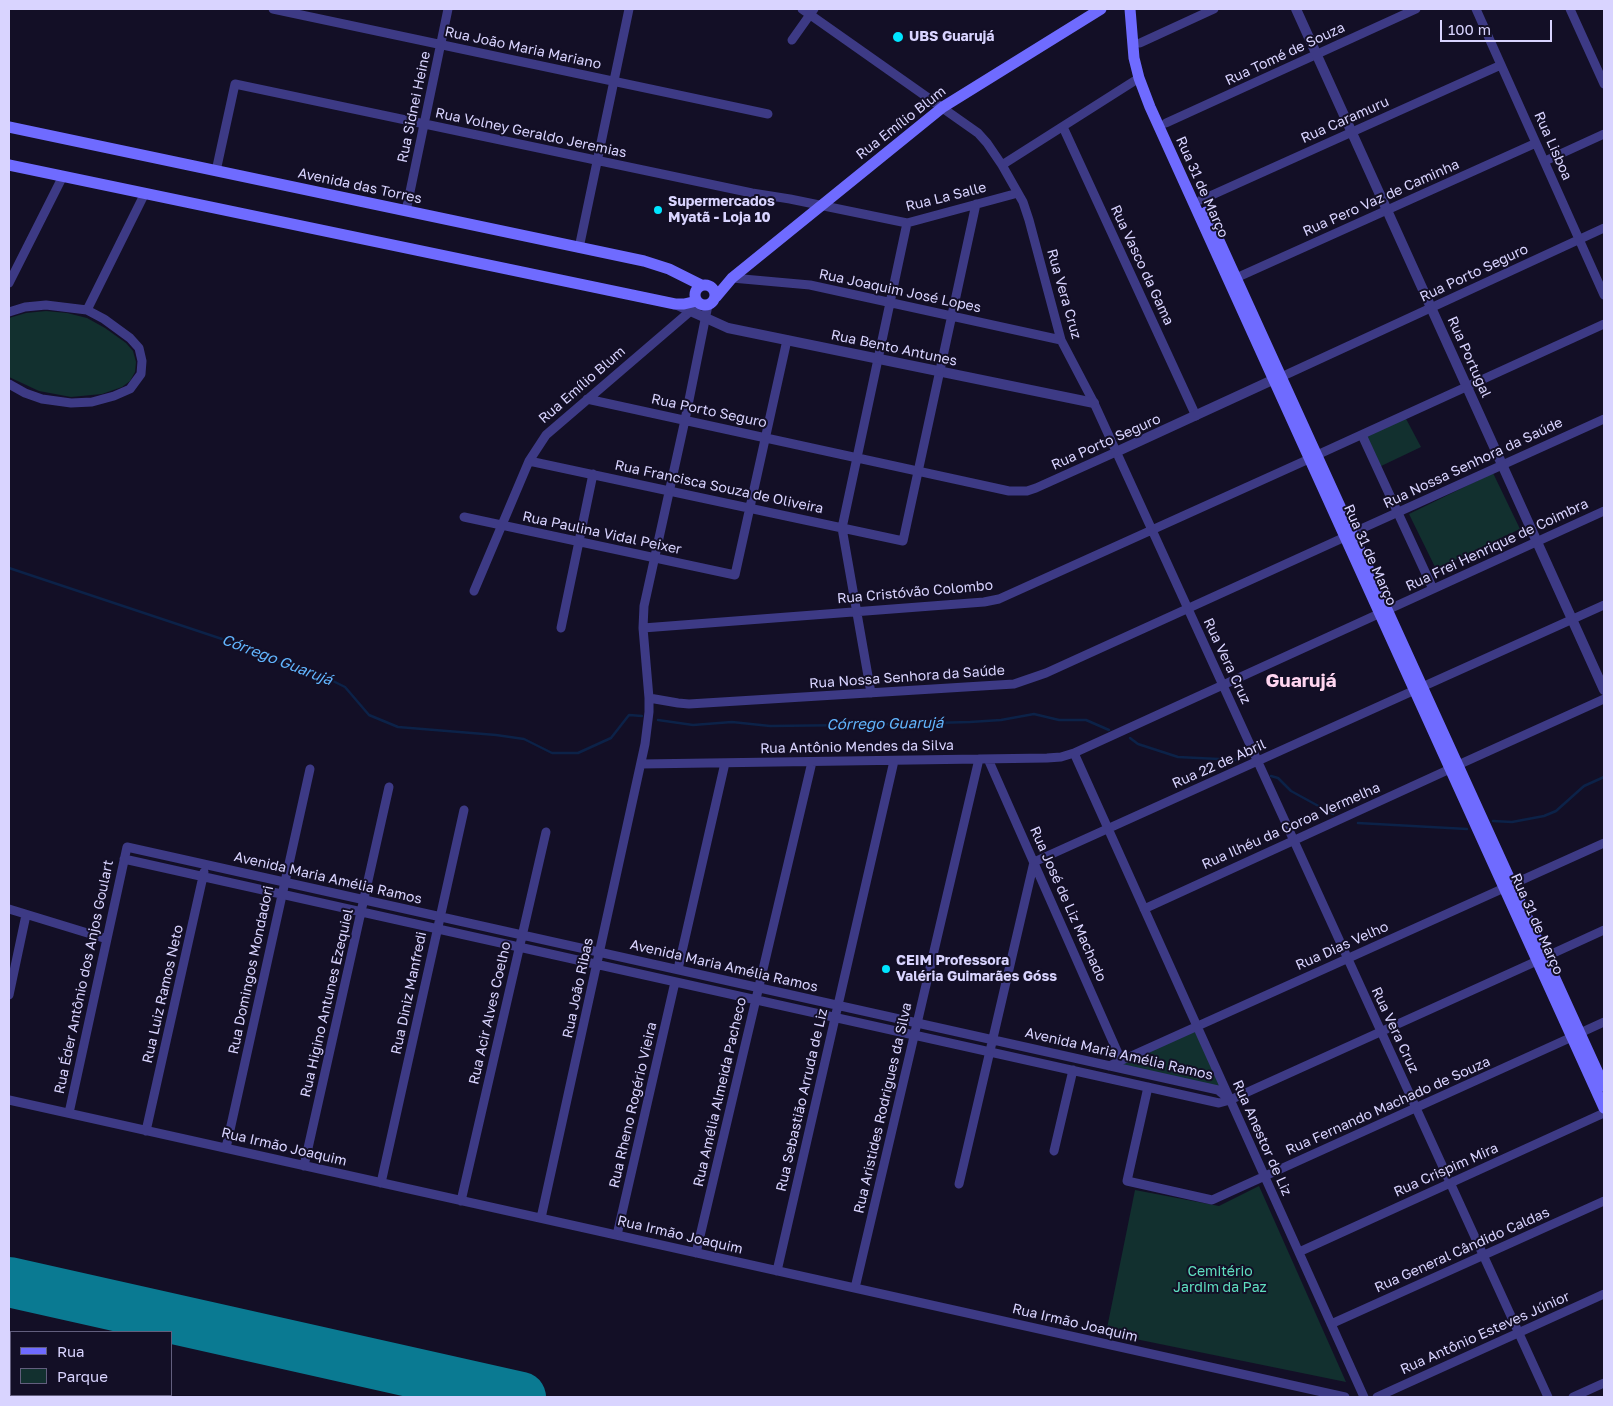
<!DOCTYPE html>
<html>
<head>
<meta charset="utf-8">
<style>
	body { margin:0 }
	#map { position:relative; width:1613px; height:1406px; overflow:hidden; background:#130f26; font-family:"Golos Text",sans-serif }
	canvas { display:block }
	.frame { position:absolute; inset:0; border:10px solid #d9d4ff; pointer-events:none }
	.legend { position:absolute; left:10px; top:1331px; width:162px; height:65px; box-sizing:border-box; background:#130f26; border:1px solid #625e7d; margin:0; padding:6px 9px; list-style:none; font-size:15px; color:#d9d4ff }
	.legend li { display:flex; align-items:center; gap:10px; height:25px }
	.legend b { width:25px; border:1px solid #625e7d }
	.scale { position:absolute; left:1440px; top:20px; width:112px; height:22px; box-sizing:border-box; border:2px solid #d9d4ff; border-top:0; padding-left:6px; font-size:15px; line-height:18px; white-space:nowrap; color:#d9d4ff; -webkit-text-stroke:4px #130f26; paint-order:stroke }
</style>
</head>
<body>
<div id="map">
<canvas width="1613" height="1406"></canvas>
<div class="frame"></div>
<ul class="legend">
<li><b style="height:6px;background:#6f6bff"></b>Rua</li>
<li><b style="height:14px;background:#12302f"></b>Parque</li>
</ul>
<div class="scale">100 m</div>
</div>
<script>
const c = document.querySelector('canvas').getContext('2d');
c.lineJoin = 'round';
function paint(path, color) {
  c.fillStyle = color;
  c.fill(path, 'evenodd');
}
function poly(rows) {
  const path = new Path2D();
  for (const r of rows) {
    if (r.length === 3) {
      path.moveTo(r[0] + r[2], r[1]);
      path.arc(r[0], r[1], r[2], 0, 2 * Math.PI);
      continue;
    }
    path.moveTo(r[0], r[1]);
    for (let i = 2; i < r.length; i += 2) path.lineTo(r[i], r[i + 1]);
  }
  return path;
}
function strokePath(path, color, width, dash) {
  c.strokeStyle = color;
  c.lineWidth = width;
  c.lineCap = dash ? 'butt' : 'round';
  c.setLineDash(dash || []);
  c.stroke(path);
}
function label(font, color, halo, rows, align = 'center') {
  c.font = font + ' "Golos Text",sans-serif';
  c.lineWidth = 4;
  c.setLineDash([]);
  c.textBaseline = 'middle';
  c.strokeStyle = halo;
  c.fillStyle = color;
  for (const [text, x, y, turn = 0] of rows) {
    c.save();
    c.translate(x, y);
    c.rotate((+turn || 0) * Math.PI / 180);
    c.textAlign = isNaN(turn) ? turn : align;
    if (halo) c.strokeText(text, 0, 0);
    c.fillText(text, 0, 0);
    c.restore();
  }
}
paint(poly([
	[46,311,67,313,87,318,105,328,126,343,133,351,136,362,135,372,130,381,122,387,102,394,71,397,39,391,9,377,9,318,26,313],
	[1404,415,1421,447,1377,468,1362,435],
	[1493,473,1520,529,1436,569,1409,514],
	[1197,1026,1230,1100,1218,1090,1110,1066],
	[1259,1186,1346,1382,1106,1333,1135,1190,1219,1206]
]), '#12302f');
strokePath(poly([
	[9,568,234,643,247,651,273,660,311,670,345,687,369,715,398,727,496,735,524,739,552,753,578,753,611,738,629,715,642,716],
	[658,720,693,725,732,722,770,726,854,725,970,722,1001,720,1034,714,1059,720,1086,720,1109,730],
	[1130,738,1138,744,1178,757,1239,760],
	[1271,776,1278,778,1291,791,1333,814],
	[1493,821,1512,822,1544,816,1556,811,1584,786,1604,777],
	[1358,823,1467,829]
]), '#0c2248', 2.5);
strokePath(poly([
	[427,1376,440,1391,443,1397],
	[455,1397,471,1386]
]), '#0a7a92', 20);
strokePath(poly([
	[9,1282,521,1397]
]), '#0a7a92', 50);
strokePath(poly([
	[273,9,768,114],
	[802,9,978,133,987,143,1002,165,1023,202,1029,220,1061,340,1094,403,1548,1397],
	[1476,9,1604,295],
	[1570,9,1604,84],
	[792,40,814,9],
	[1140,43,1214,9],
	[1166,123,1416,9],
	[1063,127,1196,416],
	[1545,161,1604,134],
	[1002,165,1139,78],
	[216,171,235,84,752,193,790,199,907,223,1018,193],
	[1201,200,1501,65],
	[406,211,448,9],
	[579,248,629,9],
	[732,278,810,285,1061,340],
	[1236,278,1536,143],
	[9,283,63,176],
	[87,310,145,193],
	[9,312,25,307,46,305,87,310,104,319,130,338,139,348,142,361,141,374,130,389,114,396,92,402,71,403,42,399,25,393,9,384],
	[1281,377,1604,228],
	[587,399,1009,491,1027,491,1036,488,1116,452],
	[1362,435,1433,589],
	[1317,455,1604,324],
	[529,461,903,541,976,204],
	[464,517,735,575,787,340],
	[1352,533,1604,419],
	[474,591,529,461,546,435,694,308],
	[561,628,593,474],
	[643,628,984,602,999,599,1309,459],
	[1422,687,1604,605],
	[871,693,842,528,907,223],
	[649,698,678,703,689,704,1014,684,1046,673,1345,537],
	[1074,753,1364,1397],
	[988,759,1121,1060],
	[641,764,1047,758,1061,757,1074,753,1604,511],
	[1458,765,1604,699],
	[124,859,1219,1103,1230,1100,1537,961],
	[9,909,107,939],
	[1144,909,1450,769],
	[1545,957,1604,930],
	[678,969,725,763],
	[9,995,26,915],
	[1580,1033,1604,1022],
	[1109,1066,1604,843],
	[1148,1087,1127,1181,1212,1200,1572,1037],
	[9,1100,1345,1397],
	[69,1113,127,847,1218,1090,1230,1100],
	[146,1131,204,872],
	[226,1148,310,769],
	[1054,1151,1073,1070],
	[304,1166,389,787],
	[381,1183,464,810],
	[959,1184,1034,862,1415,690],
	[461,1201,546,832],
	[541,1218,645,744,649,712,649,698,643,628,644,606,685,420,708,305],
	[617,1235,675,982],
	[1299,1252,1604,1113],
	[696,1253,812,762],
	[777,1271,894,761],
	[855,1288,979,759],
	[1331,1324,1604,1201],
	[1377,1397,1604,1294],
	[1573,1397,1604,1383]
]), '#3d3a85', 9);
strokePath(poly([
	[1296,9,1604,690],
	[675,304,728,328,1094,403],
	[1116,452,1279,377]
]), '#3d3a85', 10);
strokePath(poly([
	[1130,9,1134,58,1139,78,1150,107,1604,1108],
	[9,127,644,261,669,269,701,285],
	[9,165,675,304,684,304,697,301],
	[1206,212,1604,1086],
	[705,295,10],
	[716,297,732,278,943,107,1101,9]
]), '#6f6bff', 11);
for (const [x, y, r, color] of [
	[898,37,6,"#00e5ff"],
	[658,210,5,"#00e5ff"],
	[886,969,5,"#00e5ff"]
]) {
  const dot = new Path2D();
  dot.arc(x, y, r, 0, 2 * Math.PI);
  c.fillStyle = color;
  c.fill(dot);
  strokePath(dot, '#130f26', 2);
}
label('bold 14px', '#d9d4ff', '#130f26', [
	["UBS Guarujá",909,37],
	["Supermercados",668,202],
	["Myatã - Loja 10",668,218],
	["CEIM Professora",896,961],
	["Valéria Guimarães Góss",896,977]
], 'left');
label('14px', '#d9d4ff', '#130f26', [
	["Rua João Maria Mariano",523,48,12],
	["Rua Tomé de Souza",1285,54,-25],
	["Rua Sidnei Heine",414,107,-78],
	["Rua Caramuru",1345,120,-24],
	["Rua Emílio Blum",901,123,-38],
	["Rua Volney Geraldo Jeremias",531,133,12],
	["Rua Lisboa",1553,146,66],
	["Avenida das Torres",360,186,12],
	["Rua 31 de Março",1202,187,66],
	["Rua La Salle",946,197,-14],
	["Rua Pero Vaz de Caminha",1381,198,-24],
	["Rua Vasco da Gama",1142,265,65],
	["Rua Porto Seguro",1474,273,-25],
	["Rua Joaquim José Lopes",900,291,12],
	["Rua Vera Cruz",1064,294,74],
	["Rua Bento Antunes",894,348,12],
	["Rua Portugal",1469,357,66],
	["Rua Emílio Blum",582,385,-41],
	["Rua Porto Seguro",709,411,12],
	["Rua Porto Seguro",1106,442,-24],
	["Rua Nossa Senhora da Saúde",1473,463,-25],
	["Rua Francisca Souza de Oliveira",719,487,12],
	["Rua Paulina Vidal Peixer",602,533,12],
	["Rua Frei Henrique de Coimbra",1497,545,-25],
	["Rua 31 de Março",1370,555,66],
	["Rua Cristóvão Colombo",915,592,-5],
	["Rua Vera Cruz",1227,661,65],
	["Rua Nossa Senhora da Saúde",907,677,-4],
	["Rua Antônio Mendes da Silva",857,747,-1],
	["Rua 22 de Abril",1219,764,-24],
	["Rua Ilhéu da Coroa Vermelha",1291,826,-24],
	["Avenida Maria Amélia Ramos",328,878,13],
	["Rua José de Liz Machado",1068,904,66],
	["Rua 31 de Março",1537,924,66],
	["Rua Dias Velho",1342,946,-24],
	["Avenida Maria Amélia Ramos",724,966,13],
	["Rua Domingos Mondadori",251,970,-78],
	["Rua Éder Antônio dos Anjos Goulart",84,977,-78],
	["Rua João Ribas",578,988,-78],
	["Rua Diniz Manfredi",409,993,-78],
	["Rua Luiz Ramos Neto",163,994,-77],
	["Rua Higino Antunes Ezequiel",327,1003,-77],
	["Rua Acir Alves Coelho",490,1013,-77],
	["Rua Vera Cruz",1395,1030,65],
	["Avenida Maria Amélia Ramos",1119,1054,13],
	["Rua Amélia Almeida Pacheco",720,1092,-77],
	["Rua Sebastião Arruda de Liz",802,1100,-77],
	["Rua Rheno Rogério Vieira",633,1105,-77],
	["Rua Fernando Machado de Souza",1388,1106,-24],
	["Rua Aristides Rodrigues da Silva",883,1108,-77],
	["Rua Anestor de Liz",1262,1138,66],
	["Rua Irmão Joaquim",284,1147,13],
	["Rua Crispim Mira",1446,1170,-24],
	["Rua Irmão Joaquim",680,1235,13],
	["Rua General Cândido Caldas",1462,1250,-24],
	["Rua Irmão Joaquim",1075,1323,13],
	["Rua Antônio Esteves Júnior",1485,1333,-24]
]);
label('14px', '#5fe0c0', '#130f26', [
	["Cemitério",1220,1272],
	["Jardim da Paz",1220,1288]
]);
label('italic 15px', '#62b6ff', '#130f26', [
	["Córrego Guarujá",277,660,21],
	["Córrego Guarujá",885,724,-1]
]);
label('bold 19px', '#ffd6f0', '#130f26', [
	["Guarujá",1301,681]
]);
</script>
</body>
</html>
